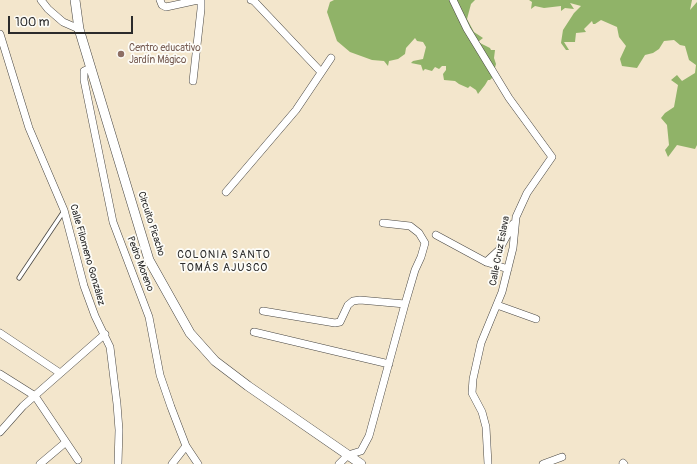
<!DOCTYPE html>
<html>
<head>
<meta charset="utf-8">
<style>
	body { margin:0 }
	#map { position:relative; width:697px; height:464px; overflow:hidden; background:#f3e6cc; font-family:Pangolin,sans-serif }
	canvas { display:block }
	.scale { position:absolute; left:8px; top:16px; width:125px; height:18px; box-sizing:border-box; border:2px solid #2b2b2b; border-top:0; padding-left:5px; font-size:12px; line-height:14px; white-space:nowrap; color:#2b2b2b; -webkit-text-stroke:3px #fdfcf7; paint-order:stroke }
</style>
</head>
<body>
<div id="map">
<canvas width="697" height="464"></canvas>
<div class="scale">100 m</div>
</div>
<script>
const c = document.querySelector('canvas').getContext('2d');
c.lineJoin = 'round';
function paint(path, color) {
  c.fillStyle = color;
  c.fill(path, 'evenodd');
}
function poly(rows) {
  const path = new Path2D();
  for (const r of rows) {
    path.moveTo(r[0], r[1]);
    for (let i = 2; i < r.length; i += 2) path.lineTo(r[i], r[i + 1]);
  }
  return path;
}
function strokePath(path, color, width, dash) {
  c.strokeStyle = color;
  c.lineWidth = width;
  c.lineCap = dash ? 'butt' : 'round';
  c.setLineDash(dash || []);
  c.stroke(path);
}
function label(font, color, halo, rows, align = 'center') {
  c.font = font + ' Pangolin,sans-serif';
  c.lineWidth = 3.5;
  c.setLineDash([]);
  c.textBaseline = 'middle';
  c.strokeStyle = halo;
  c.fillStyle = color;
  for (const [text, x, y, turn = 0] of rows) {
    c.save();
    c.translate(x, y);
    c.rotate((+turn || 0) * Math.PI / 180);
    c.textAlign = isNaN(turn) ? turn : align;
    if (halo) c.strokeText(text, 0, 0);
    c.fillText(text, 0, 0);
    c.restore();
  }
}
paint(poly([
	[334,0,475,0,471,4,467,19,474,32,483,38,478,42,490,48,491,50,495,50,494,58,496,64,492,78,490,80,488,80,485,85,478,94,476,90,470,86,468,88,459,84,455,81,444,80,443,74,446,70,446,66,442,66,439,69,435,67,432,71,425,69,423,71,421,65,411,63,413,61,423,59,426,47,423,42,417,41,415,38,406,48,405,54,398,59,389,61,388,66,384,61,372,60,350,52,337,41,327,12,330,2],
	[529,0,692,0,690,10,697,2,697,145,695,149,677,145,668,157,665,150,669,145,667,125,661,118,665,113,674,107,678,85,671,80,677,75,682,81,695,73,696,65,689,60,685,46,680,45,674,40,664,41,659,49,653,53,645,55,637,68,622,66,620,59,626,46,619,37,617,27,601,20,595,24,593,24,592,21,584,29,586,32,576,33,575,42,564,42,569,50,566,50,561,43,563,30,574,13,581,6,570,3,574,9,565,8,561,11,561,6,544,8,535,6,531,9,532,2]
]), '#90b368');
const lane = poly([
	[19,278,64,211]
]);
const street = poly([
	[41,0,48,9,63,22,79,29],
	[160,0,162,5,166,7,198,0],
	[251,0,254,1,321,72],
	[453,0,467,29,509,98,552,157,527,193,516,217,513,248,502,292,481,343,473,379,472,393,482,412,486,427,488,464],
	[0,34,29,128,64,210,84,286,95,316,110,347,117,404,119,430,118,464],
	[91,68,84,71,84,80,113,222,149,317,160,375,171,407,186,446,198,464],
	[193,81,201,9,201,0],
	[226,192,296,110,331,58],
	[436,235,486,262,508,269],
	[486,262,499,250,513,224],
	[497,305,536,319],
	[263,311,335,323,340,322,348,305,353,301,360,300,405,304],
	[254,332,389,364],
	[0,333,60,373],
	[0,374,35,396,78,460],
	[0,432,23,406,105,334],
	[623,463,624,464],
	[40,464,66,442],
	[172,464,186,446],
	[339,464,348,455,361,451,369,436,405,304,415,270,421,257,425,243,419,233,410,226,383,223],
	[543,464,562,457]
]);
const secondary = poly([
	[75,0,79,29,149,260,190,333,215,361,248,386,361,464]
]);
strokePath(lane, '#494743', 5);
strokePath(street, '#494743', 8);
strokePath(secondary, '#494743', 10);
strokePath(lane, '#fff', 3.5);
strokePath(street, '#fff', 7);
strokePath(secondary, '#fff', 9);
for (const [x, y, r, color] of [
	[121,54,4,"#8d6e63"]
]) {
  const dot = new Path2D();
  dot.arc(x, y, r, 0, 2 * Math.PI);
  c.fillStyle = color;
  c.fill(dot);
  strokePath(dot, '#fdfcf7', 1.5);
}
label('10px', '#785e54', '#fdfcf7', [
	["Centro educativo",129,48],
	["Jardín Mágico",129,60]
], 'left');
label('10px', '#2b2b2b', '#fdfcf7', [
	["Circuito Picacho",151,224,72],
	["Calle Cruz Eslava",500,251,-79],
	["Calle Filomeno González",87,255,74],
	["Pedro Moreno",140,264,69]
]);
c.letterSpacing = '1px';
label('11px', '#2b2b2b', '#fdfcf7', [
	["COLONIA SANTO",224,255],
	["TOMÁS AJUSCO",224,268]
]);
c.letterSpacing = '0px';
</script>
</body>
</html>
